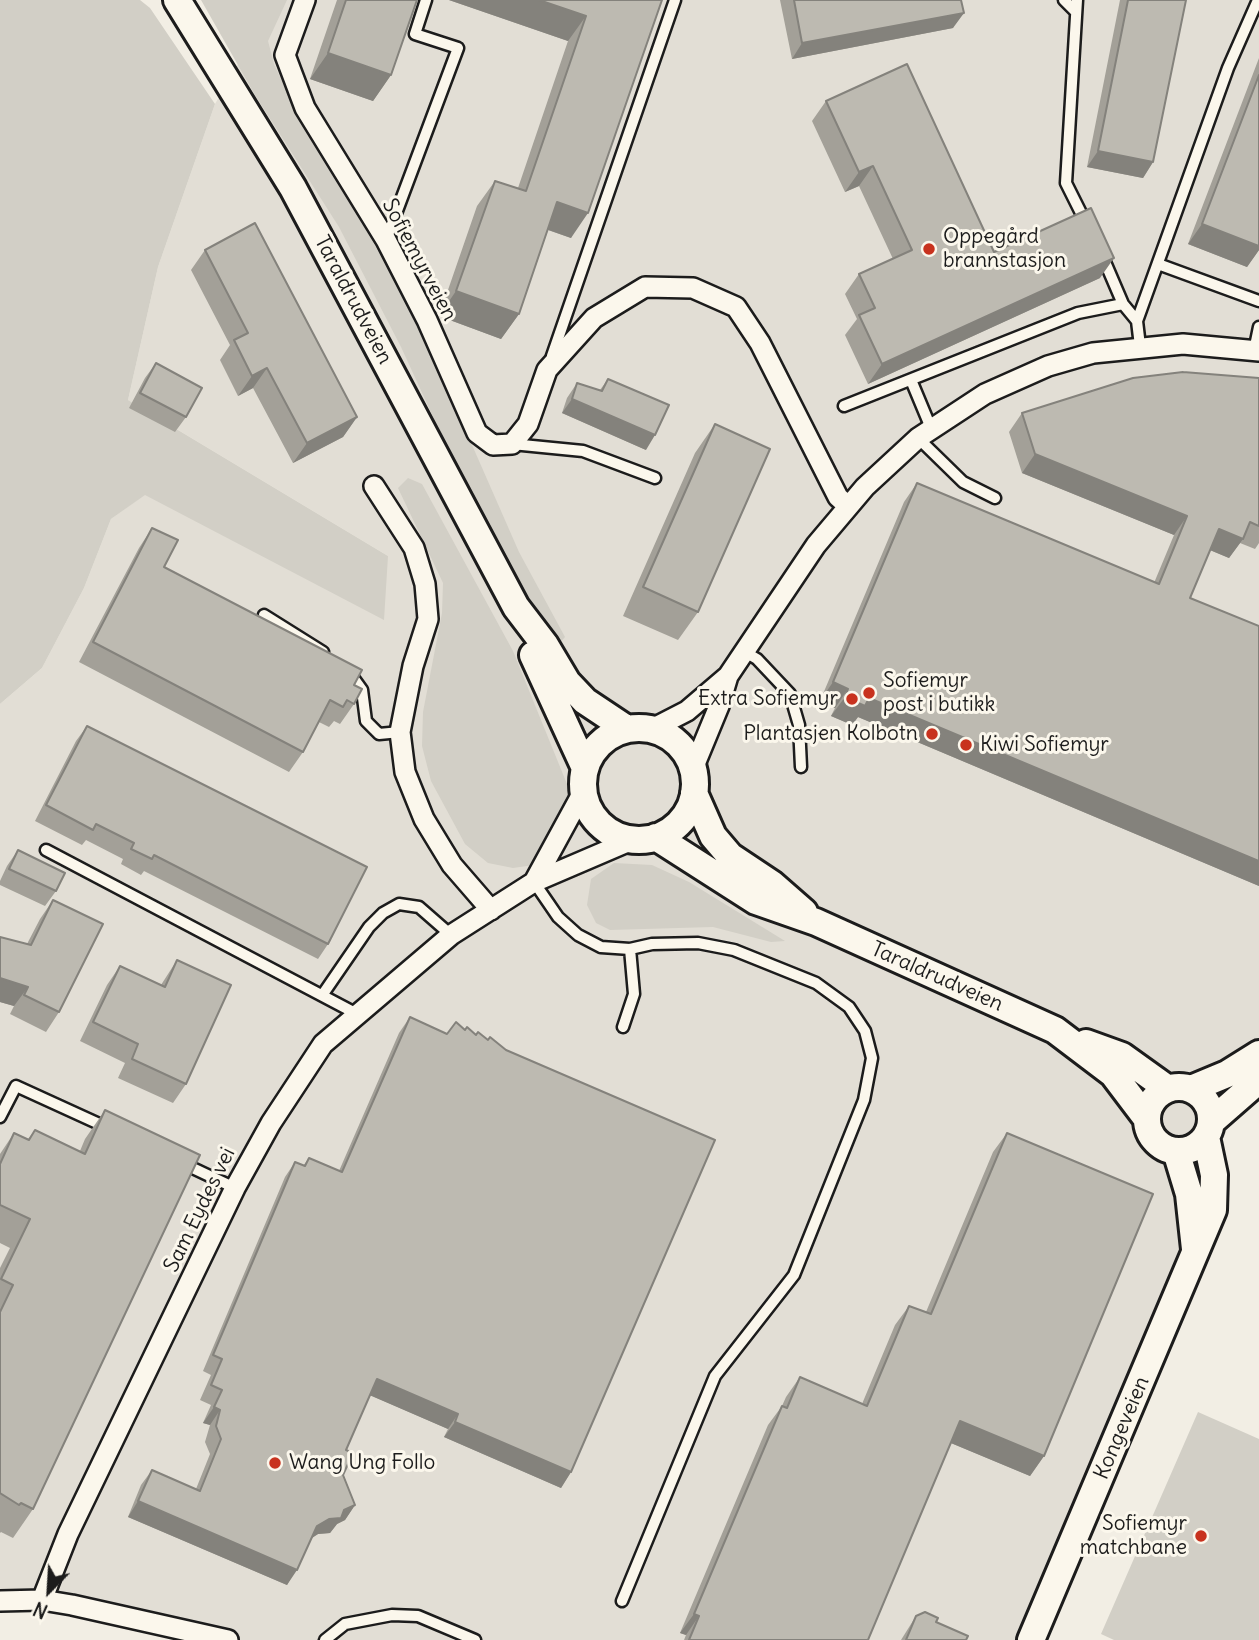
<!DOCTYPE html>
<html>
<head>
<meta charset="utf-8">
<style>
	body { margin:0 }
	#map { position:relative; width:1259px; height:1640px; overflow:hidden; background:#f2eee4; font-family:Delius,sans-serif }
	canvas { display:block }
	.north { position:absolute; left:14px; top:1556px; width:70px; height:70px; -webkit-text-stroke:5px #fbf7ec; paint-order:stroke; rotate:204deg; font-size:19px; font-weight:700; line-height:28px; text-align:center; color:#1c1c1c }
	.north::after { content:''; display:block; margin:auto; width:24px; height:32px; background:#1c1c1c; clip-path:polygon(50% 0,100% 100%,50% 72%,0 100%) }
</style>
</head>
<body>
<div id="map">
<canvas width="1259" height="1640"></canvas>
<div class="north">N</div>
</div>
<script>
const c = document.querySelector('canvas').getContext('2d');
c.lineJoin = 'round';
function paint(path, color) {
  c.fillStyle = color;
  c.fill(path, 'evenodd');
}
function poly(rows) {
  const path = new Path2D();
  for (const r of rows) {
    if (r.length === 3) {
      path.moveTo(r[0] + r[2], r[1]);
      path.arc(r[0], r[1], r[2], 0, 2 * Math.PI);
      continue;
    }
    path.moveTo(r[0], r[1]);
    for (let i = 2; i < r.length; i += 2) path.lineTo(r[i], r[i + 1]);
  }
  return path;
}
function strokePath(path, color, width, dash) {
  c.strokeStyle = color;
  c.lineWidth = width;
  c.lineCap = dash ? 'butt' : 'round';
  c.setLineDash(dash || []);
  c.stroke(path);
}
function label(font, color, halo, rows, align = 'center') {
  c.font = font + ' Delius,sans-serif';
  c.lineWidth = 6;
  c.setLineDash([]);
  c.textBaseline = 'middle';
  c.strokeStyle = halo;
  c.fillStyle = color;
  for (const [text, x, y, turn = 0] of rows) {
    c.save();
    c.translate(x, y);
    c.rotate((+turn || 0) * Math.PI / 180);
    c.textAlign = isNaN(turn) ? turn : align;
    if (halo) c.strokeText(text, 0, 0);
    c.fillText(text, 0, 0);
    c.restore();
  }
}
paint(poly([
	[275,0,1259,0,1259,1049,1023,1640,228,1640,0,1601,0,704,42,668,84,588,111,519,145,494,388,556,128,400,158,267,215,104]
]), '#e2ded5');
paint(poly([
	[0,0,140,0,150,8,215,104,158,267,128,400,388,556,384,620,145,495,111,519,84,588,42,668,0,704],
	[201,0,287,0,268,41,274,64,300,121,354,208,422,331,519,552,565,637,558,645,535,616,464,484,401,347,339,227,255,95],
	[408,478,422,484,513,651,569,789,567,826,534,865,513,868,488,863,465,844,431,781,422,746,423,712,442,613,443,583,398,488],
	[614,863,652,865,689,882,785,941,771,942,713,927,610,930,596,923,587,905,591,879],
	[1198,1412,1259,1439,1259,1640,1114,1640,1101,1634]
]), '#d2cfc6');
const lane = poly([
	[1064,0,1076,12],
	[1077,0,1066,183,1086,223],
	[386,240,458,48,415,34,426,0],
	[1102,255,1123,304,1137,321,1140,346],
	[1158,264,1259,301],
	[1137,321,1228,68,1258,0],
	[1254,351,1259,327],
	[552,356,675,0],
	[911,380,931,428],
	[844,406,1078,313,1123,304],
	[918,438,963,482,995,498],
	[512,444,583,451,655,478],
	[264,615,323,652],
	[745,652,757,659,790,694,799,725,801,767],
	[349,672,362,690,366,721,379,734,400,732],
	[46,850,357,1014],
	[534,882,558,917,578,935,601,947,630,949,652,944,698,943,734,950,816,983,849,1007,865,1031,872,1058,864,1100,794,1275,715,1376,622,1601],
	[323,994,369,927,383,913,399,904,419,907,451,935],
	[623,1027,634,994,630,949],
	[0,1117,16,1086,108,1128],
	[182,1163,235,1188],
	[325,1640,345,1624,392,1615,418,1616,475,1640]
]);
const street = poly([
	[305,0,285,55,305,108,386,240,427,320,477,433,493,445,512,444,528,424,547,370,594,318,645,287,693,288,736,307,760,343,838,497,848,506],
	[374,486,414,548,425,584,428,619,413,666,400,732,405,772,424,819,452,865,491,910],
	[652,729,687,711,728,676,816,545,865,487,918,438,985,394,1048,366,1093,353,1183,344,1259,351],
	[693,769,719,706,728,676],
	[534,882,583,792],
	[42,1600,68,1534,235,1188,271,1123,323,1044,451,935,534,882,632,840],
	[0,1601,42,1600,72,1605,228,1640]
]);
const secondary = poly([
	[177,0,293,188,516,607,545,645,567,682,585,701,627,729],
	[533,655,585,768],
	[639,784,56],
	[694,793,713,836,730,856,772,884,804,912],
	[656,837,756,901,816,922,1055,1030,1113,1074,1147,1119],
	[1086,1043,1122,1056,1168,1089],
	[1179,1119,32],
	[1191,1089,1227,1074,1259,1054],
	[1211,1122,1259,1080],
	[1176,1151,1189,1194,1195,1249],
	[1031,1640,1213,1210,1214,1175,1206,1137]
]);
strokePath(lane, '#1c1c1c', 15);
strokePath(street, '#1c1c1c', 24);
strokePath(secondary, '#1c1c1c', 32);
strokePath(lane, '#fbf7ec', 10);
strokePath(street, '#fbf7ec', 19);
strokePath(secondary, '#fbf7ec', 26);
paint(poly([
	[337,0,417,0,391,75,373,101,310,79],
	[449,0,662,0,571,238,548,230,519,314,501,339,439,316,477,206,495,181,518,188,568,41],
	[780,0,961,0,953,28,792,59],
	[1120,0,1186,0,1153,162,1143,178,1087,167],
	[1259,58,1259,250,1247,267,1188,244],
	[826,101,994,252,1100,278,868,384,845,335,857,319,845,294,859,274,893,259,859,186,845,192,812,121],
	[205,250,357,417,343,437,293,463,253,388,238,396,220,360,230,345,191,270],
	[156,363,186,417,175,432,129,408,145,378],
	[1259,378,1259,543,1255,549,1240,543,1229,558,1210,550,1190,598,1259,626,1259,886,858,717,852,725,831,716,835,708,820,701,904,502,917,483,1154,583,1174,535,1022,473,1009,432,1022,413],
	[608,379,646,450,562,413,567,398,577,383,600,390],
	[715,424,698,612,678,640,623,616,695,453],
	[152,528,164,567,354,685,354,704,340,724,334,721,329,727,319,722,303,752,289,772,79,662,139,548],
	[87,726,328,944,318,959,144,871,141,875,121,864,123,859,86,840,82,845,35,821,76,741],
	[18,850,56,891,45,906,0,885,0,881,7,866],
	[53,900,59,1012,46,1032,10,1014,14,1006,0,1002,0,937,27,944,40,919],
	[177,960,186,1084,173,1103,118,1078,125,1063,80,1041,107,985,120,966,161,985],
	[410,1017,571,1472,561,1488,444,1437,448,1429,370,1395,346,1450,343,1475,355,1505,345,1520,337,1524,330,1533,318,1534,312,1538,287,1585,128,1517,141,1485,152,1470,196,1489,210,1454,205,1442,210,1425,203,1423,211,1405,200,1400,211,1375,203,1371,285,1177,295,1162,303,1166,309,1158,339,1171,399,1033],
	[105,1110,33,1509,13,1538,1,1532,0,1533,0,1268,10,1248,0,1243,0,1154,14,1133,28,1139,35,1130,80,1151,85,1139],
	[1007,1133,1044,1456,1030,1476,951,1443,868,1640,684,1640,686,1635,680,1633,768,1425,782,1406,786,1397,800,1377,862,1404,895,1325,909,1306,926,1312,993,1152],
	[916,1616,936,1622,966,1640,901,1640]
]), '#a3a098');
paint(poly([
	[449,0,539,0,586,16,568,41],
	[964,13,953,28,792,59,802,43],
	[328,53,391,75,373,101,310,79],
	[1098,151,1153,162,1143,178,1087,167],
	[873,166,859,186,845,192,859,172],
	[557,202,588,213,571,238,540,227],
	[1202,224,1259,246,1259,250,1247,267,1188,244],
	[1114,258,1100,278,868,384,882,364],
	[456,291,519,314,501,339,439,316],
	[267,368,253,388,238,396,252,376],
	[572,399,655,435,646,450,562,413],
	[357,417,343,437,293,463,307,443],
	[1035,454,1187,516,1174,535,1022,473],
	[1219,529,1243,539,1229,558,1205,548],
	[833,682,848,689,835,708,820,701],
	[845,697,869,698,1259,861,1259,886,858,717,852,725,831,716],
	[0,978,28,987,14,1006,0,1002],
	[377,1379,458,1414,448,1429,367,1394],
	[214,1407,220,1410,210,1425,203,1423],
	[960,1421,1044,1456,1030,1476,946,1441],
	[455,1422,571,1472,561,1488,444,1437],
	[138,1501,297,1570,287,1585,128,1517],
	[355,1505,345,1520,337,1524,330,1533,318,1534,307,1541,317,1526],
	[694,1614,699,1616,686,1635,680,1633]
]), '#84827c');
const building = poly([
	[346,0,417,0,391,75,328,53,346,0],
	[539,0,662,0,588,213,557,202,519,314,456,291,495,181,526,191,586,16,539,0],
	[794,0,961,0,964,13,802,43,794,0],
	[1128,0,1186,0,1153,162,1098,151,1128,0],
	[907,64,994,252,1091,208,1114,258,882,364,859,315,875,308,859,274,912,250,873,166,859,172,826,101,907,64],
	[1259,75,1259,246,1202,224,1259,75],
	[255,223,357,417,307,443,267,368,252,376,234,340,248,333,205,250,255,223],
	[156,363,202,388,186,417,140,393,156,363],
	[1183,372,1259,378,1259,526,1250,522,1243,539,1219,529,1190,598,1259,626,1259,861,869,698,865,706,845,697,848,689,833,682,917,483,1159,584,1187,516,1035,454,1022,413,1133,378,1183,372],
	[608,379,669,405,655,435,572,399,577,383,602,391,608,379],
	[715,424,770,449,698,612,643,587,715,424],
	[152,528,178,540,164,567,362,670,354,685,362,689,354,704,347,700,343,707,330,700,303,752,93,642,152,528],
	[87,726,367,867,328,944,154,855,152,859,131,849,134,843,96,824,93,830,46,805,87,726],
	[18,850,65,873,56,891,9,869,18,850],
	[53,900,103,924,59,1012,24,995,28,987,0,978,0,937,31,945,53,900],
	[177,960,231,985,186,1084,132,1059,138,1044,93,1022,120,966,165,987,177,960],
	[410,1017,447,1034,456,1022,465,1030,467,1027,476,1035,478,1032,488,1040,490,1037,506,1050,715,1140,571,1472,455,1422,458,1414,377,1379,346,1450,353,1453,343,1475,355,1505,344,1510,341,1518,329,1519,317,1526,297,1570,138,1501,152,1470,200,1491,221,1439,216,1426,220,1410,214,1407,222,1390,211,1385,222,1359,213,1355,295,1162,305,1166,309,1158,342,1172,410,1017],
	[105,1110,200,1155,33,1509,21,1503,19,1505,0,1493,0,1312,13,1285,1,1279,30,1219,0,1205,0,1164,14,1133,29,1140,35,1130,85,1154,105,1110],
	[1007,1133,1153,1194,1044,1456,960,1421,868,1640,689,1640,699,1616,694,1614,782,1406,787,1408,800,1377,867,1406,909,1306,931,1314,1007,1133],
	[925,1612,938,1618,936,1622,968,1636,966,1640,906,1640,916,1616,925,1612]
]);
paint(building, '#bdbab1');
strokePath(building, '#84827c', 2);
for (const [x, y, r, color] of [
	[929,249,7,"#c8321e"],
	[869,693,7,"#c8321e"],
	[852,699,7,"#c8321e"],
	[932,734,7,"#c8321e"],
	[966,745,7,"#c8321e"],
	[275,1463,7,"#c8321e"],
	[1201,1536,7,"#c8321e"]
]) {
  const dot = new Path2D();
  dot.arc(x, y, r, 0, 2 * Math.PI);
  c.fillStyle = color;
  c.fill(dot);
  strokePath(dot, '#fbf7ec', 2.5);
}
label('21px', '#1c1c1c', '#fbf7ec', [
	["Oppegård",943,237],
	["brannstasjon",943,261],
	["Sofiemyr",883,681],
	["post i butikk",883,705],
	["Extra Sofiemyr",838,699,"right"],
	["Plantasjen Kolbotn",918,734,"right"],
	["Kiwi Sofiemyr",980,745],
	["Wang Ung Follo",289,1463],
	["Sofiemyr",1187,1524,"right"],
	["matchbane",1187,1548,"right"]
], 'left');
label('21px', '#1c1c1c', '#fbf7ec', [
	["Sofiemyrveien",419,260,62],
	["Taraldrudveien",353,300,62],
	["Taraldrudveien",937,977,24],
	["Sam Eydes vei",200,1210,-64],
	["Kongeveien",1122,1428,-67]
]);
</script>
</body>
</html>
